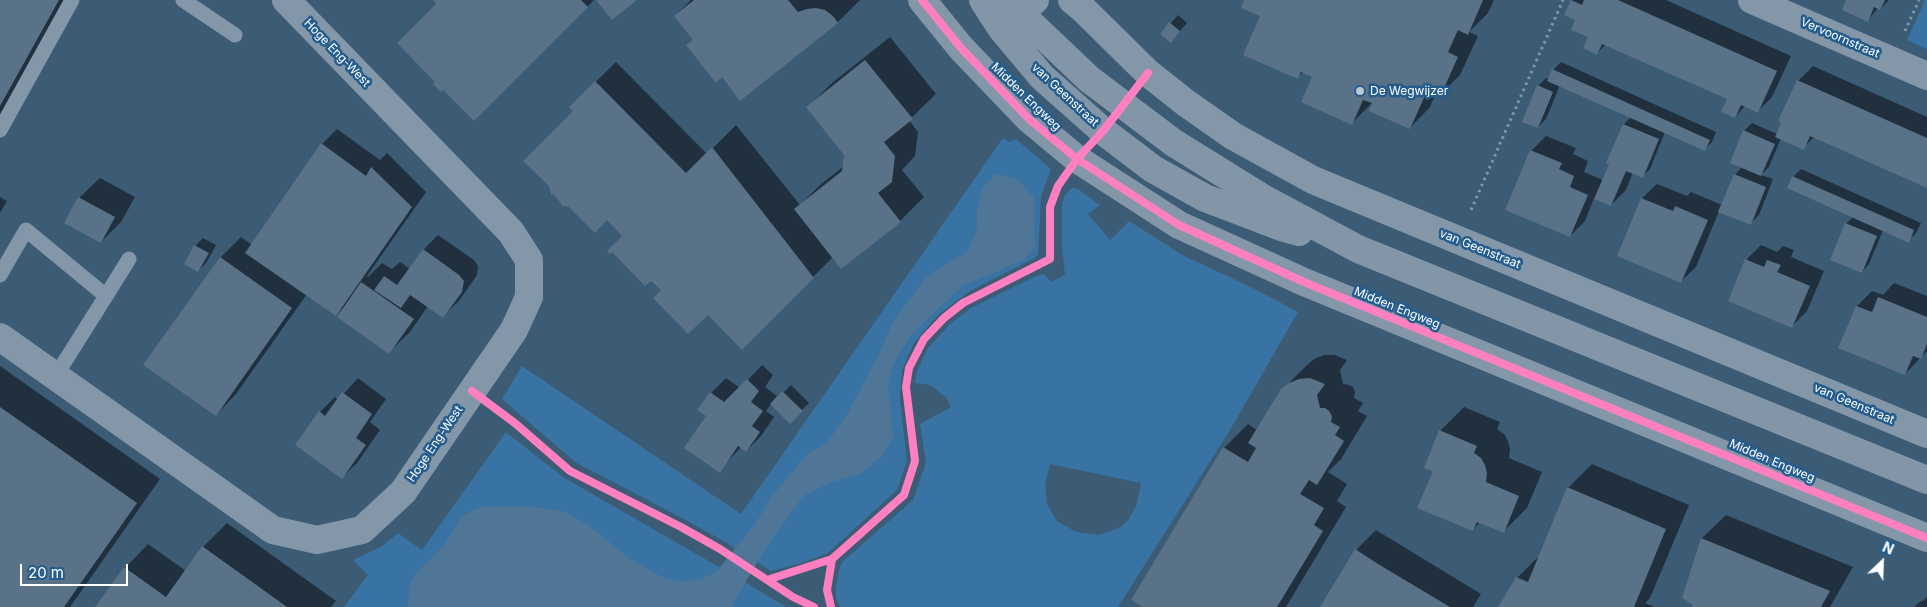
<!DOCTYPE html>
<html>
<head>
<meta charset="utf-8">
<style>
	body { margin:0 }
	#map { position:relative; width:1927px; height:607px; overflow:hidden; background:#3c5b75; font-family:Inter,sans-serif }
	canvas { display:block }
	.north { position:absolute; left:1857px; top:537px; width:50px; height:50px; -webkit-text-stroke:4px #245d8d; paint-order:stroke; rotate:24deg; font-size:14px; font-weight:700; line-height:20px; text-align:center; color:#fff }
	.north::after { content:''; display:block; margin:auto; width:18px; height:22px; background:#fff; clip-path:polygon(50% 0,100% 100%,50% 72%,0 100%) }
	.scale { position:absolute; left:20px; top:564px; width:108px; height:22px; box-sizing:border-box; border:2px solid #fff; border-top:0; padding-left:6px; font-size:15px; line-height:18px; white-space:nowrap; color:#fff; -webkit-text-stroke:4px #245d8d; paint-order:stroke }
</style>
</head>
<body>
<div id="map">
<canvas width="1927" height="607"></canvas>
<div class="north">N</div>
<div class="scale">20 m</div>
</div>
<script>
const c = document.querySelector('canvas').getContext('2d');
c.lineJoin = 'round';
function paint(path, color) {
  c.fillStyle = color;
  c.fill(path, 'evenodd');
}
function poly(rows) {
  const path = new Path2D();
  for (const r of rows) {
    path.moveTo(r[0], r[1]);
    for (let i = 2; i < r.length; i += 2) path.lineTo(r[i], r[i + 1]);
  }
  return path;
}
function strokePath(path, color, width, dash) {
  c.strokeStyle = color;
  c.lineWidth = width;
  c.lineCap = dash ? 'butt' : 'round';
  c.setLineDash(dash || []);
  c.stroke(path);
}
function label(font, color, halo, rows, align = 'center') {
  c.font = font + ' Inter,sans-serif';
  c.lineWidth = 5;
  c.setLineDash([]);
  c.textBaseline = 'middle';
  c.strokeStyle = halo;
  c.fillStyle = color;
  for (const [text, x, y, turn = 0] of rows) {
    c.save();
    c.translate(x, y);
    c.rotate((+turn || 0) * Math.PI / 180);
    c.textAlign = isNaN(turn) ? turn : align;
    if (halo) c.strokeText(text, 0, 0);
    c.fillText(text, 0, 0);
    c.restore();
  }
}
paint(poly([
	[1925,0,1927,0,1927,49,1907,40],
	[1003,138,1009,142,1016,139,1051,169,1041,197,1038,255,1033,259,970,291,938,315,914,343,902,370,900,399,907,461,897,490,828,553,802,563,771,571,727,543,680,517,575,462,502,399,522,366,741,514],
	[1072,188,1078,189,1100,205,1088,214,1110,240,1129,221,1184,256,1249,286,1298,312,1230,430,1118,607,840,607,836,598,836,586,839,570,842,562,913,500,926,463,920,424,951,407,946,397,930,385,915,383,917,371,928,348,950,324,971,308,1036,276,1043,274,1048,278,1051,282,1065,275,1062,247,1062,203,1065,195],
	[1050,464,1141,483,1136,506,1129,519,1121,527,1099,535,1076,532,1057,521,1047,504,1045,485],
	[506,432,563,477,745,582,786,607,344,607,368,575,353,560,381,547,398,533,422,550]
]), '#3973a3');
paint(poly([
	[996,174,1017,179,1034,198,1035,247,1024,260,962,286,909,337,893,365,888,383,893,438,882,456,860,474,829,483,804,495,771,540,733,603,733,607,408,607,409,588,415,574,445,544,462,516,481,507,528,506,563,511,587,524,629,558,662,577,683,582,702,579,716,572,755,524,773,495,793,471,810,452,826,444,848,413,879,354,892,324,925,278,968,251,977,229,977,209,982,189]
]), '#4f7697');
paint(poly([
	[0,0,68,0,0,120],
	[435,0,594,0,474,119,437,82,438,4],
	[691,0,860,0,838,22,694,40,675,16],
	[1246,0,1494,0,1488,13,1469,32,1478,36,1460,75,1440,95,1436,93,1430,107,1410,128,1374,101,1352,123,1314,76,1303,72,1297,78,1262,16],
	[1572,0,1666,0,1791,56,1772,97,1758,111,1745,106,1735,117,1728,99,1606,44,1597,53,1589,37,1577,20],
	[1848,0,1889,0,1880,9,1878,8,1868,20],
	[1178,15,1187,23,1171,41,1162,33],
	[890,37,936,94,909,120,918,132,915,156,902,170,924,197,900,221,833,257,742,348,708,314,662,290,651,279,624,236,575,111,570,107,616,62,707,154,736,125,800,205,820,185,844,166,846,155,808,107,832,83],
	[1561,62,1716,132,1712,142,1704,150,1665,132,1650,169,1643,176,1633,172,1626,190,1611,205,1594,198,1585,221,1570,236,1531,151,1546,136,1576,148,1573,154,1588,161,1584,172,1603,180,1624,124,1631,117,1560,85,1546,119,1538,127,1538,86,1546,78,1549,79,1553,70],
	[1813,66,1927,117,1927,186,1815,136,1803,148,1781,138,1769,167,1761,175,1773,179,1759,215,1751,223,1719,211,1696,267,1681,281,1642,198,1657,184,1687,196,1691,192,1722,205,1735,175,1742,167,1744,131,1752,123,1777,134,1798,81],
	[337,129,380,160,387,153,426,192,367,276,368,277,382,263,392,269,400,262,410,269,423,250,438,235,474,260,478,266,477,275,458,302,443,316,428,306,410,332,389,352,344,307,336,315,307,294,236,394,216,415,221,257,241,237,252,245,322,144],
	[1801,169,1921,223,1916,233,1908,241,1883,230,1869,264,1862,272,1846,224,1853,217,1793,177],
	[100,178,135,197,121,222,101,242,79,198],
	[0,197,7,201,0,213],
	[203,238,216,245,206,263,198,271,195,246],
	[1761,245,1777,252,1783,246,1794,250,1791,257,1824,271,1807,311,1792,326,1746,260],
	[1894,283,1927,296,1927,351,1905,374,1840,347,1857,306,1872,291,1883,295],
	[1324,355,1335,355,1347,360,1340,370,1343,384,1349,385,1353,387,1355,392,1354,398,1363,403,1358,411,1367,416,1341,459,1328,472,1347,484,1337,501,1346,507,1286,607,1145,607,1224,448,1248,424,1257,430,1282,390,1306,366,1314,359],
	[762,365,773,375,765,387,777,396,773,401,774,402,791,385,809,403,790,422,771,404,766,411,774,417,761,436,746,451,741,447,719,471,707,416,711,393,726,378,740,388],
	[0,366,160,479,70,607,0,607],
	[358,378,386,399,370,422,380,430,357,463,342,477,320,412,335,397,338,400],
	[1464,407,1500,422,1497,429,1504,434,1508,441,1510,449,1509,458,1542,472,1527,508,1504,531,1480,522,1473,530,1434,470,1425,467,1440,431],
	[1592,464,1689,505,1650,598,1645,603,1655,607,1499,607,1517,578,1537,558,1539,558,1568,488],
	[1726,515,1853,567,1830,607,1693,607,1695,604,1683,597,1702,538],
	[227,523,336,601,331,607,96,607,125,568,148,544,186,571,203,547],
	[1376,530,1481,594,1473,607,1321,607,1356,550],
	[1927,597,1927,607,1914,607,1921,601,1923,601]
]), '#0007');
paint(poly([
	[0,0,59,0,0,106],
	[433,0,581,0,588,7,474,121,443,90,441,92,433,84,435,82,397,43,436,4],
	[596,0,637,0,612,20],
	[694,0,788,0,798,12,807,9,816,8,825,10,833,16,838,23,740,101,722,77,716,83,686,45,693,40,674,16],
	[1244,0,1483,0,1468,35,1458,30,1448,52,1458,57,1440,97,1427,91,1410,129,1369,111,1372,103,1363,100,1352,125,1301,102,1312,77,1301,72,1298,79,1243,55,1260,16,1241,8],
	[1571,0,1582,5,1584,0,1618,0,1777,71,1758,113,1741,105,1735,118,1721,112,1727,99,1602,44,1597,55,1583,48,1588,37,1571,30,1575,20,1564,15],
	[1846,0,1885,0,1880,10,1874,7,1868,22,1842,10],
	[1169,22,1180,31,1171,43,1160,34],
	[865,60,913,119,884,142,895,156,892,182,878,193,901,222,841,269,794,209,842,171,844,155,806,107],
	[1552,69,1710,140,1705,151,1547,81],
	[1797,80,1927,138,1927,188,1810,136,1804,150,1775,137,1781,123,1778,121],
	[595,81,686,173,712,147,814,278,742,350,708,315,688,334,653,298,661,290,651,281,645,286,612,252,610,254,607,251,622,236,607,220,595,233,569,207,561,205,561,203,553,194,551,195,549,186,523,161,573,111,569,107],
	[1537,85,1553,92,1538,128,1522,122],
	[1623,124,1659,139,1643,178,1626,171,1611,206,1594,199,1609,164,1606,163],
	[1743,130,1775,144,1761,176,1730,163],
	[321,143,366,176,371,167,412,207,336,316,245,253],
	[1530,150,1562,163,1559,169,1574,176,1570,187,1588,195,1570,237,1505,210],
	[1734,174,1766,187,1751,225,1718,212],
	[1792,176,1914,230,1909,243,1787,188],
	[78,197,115,217,101,243,64,223],
	[1641,198,1673,211,1675,206,1708,220,1681,283,1617,256],
	[1845,223,1877,236,1862,273,1830,260],
	[194,245,209,253,198,272,184,264],
	[423,249,459,275,464,281,462,292,443,318,410,295,401,308,374,290,384,276,397,285],
	[220,257,292,308,216,416,143,365],
	[1745,259,1764,267,1767,260,1781,265,1777,272,1810,286,1792,328,1728,301],
	[361,282,414,319,389,354,337,317],
	[1878,297,1927,317,1927,344,1921,359,1913,356,1905,375,1838,348,1856,306,1872,312],
	[1310,378,1325,384,1317,395,1320,408,1325,408,1329,411,1332,416,1331,422,1340,427,1335,435,1344,441,1317,485,1309,480,1300,494,1324,508,1314,525,1323,531,1277,607,1143,607,1131,600,1223,447,1248,462,1256,448,1248,443,1281,389,1289,383,1299,379],
	[747,379,759,391,751,402,763,411,752,426,760,432,746,452,738,446,720,473,684,448,706,416,697,410,710,392,724,402],
	[782,391,803,411,790,424,770,404],
	[342,392,372,414,356,438,366,445,342,479,295,445,319,411,325,416],
	[0,407,137,503,64,607,0,607],
	[1439,430,1477,446,1474,453,1481,458,1485,465,1487,473,1486,482,1519,496,1504,533,1477,522,1473,531,1417,508,1433,471,1424,468],
	[1567,487,1666,529,1634,607,1498,607,1516,577,1528,582],
	[1701,538,1830,591,1821,607,1691,607,1693,605,1682,598],
	[202,546,287,607,95,607,124,567,166,597],
	[1355,549,1378,564,1450,607,1320,607]
]), '#597287');
strokePath(poly([
	[1905,31,1919,0],
	[1471,210,1563,0]
]), '#8397a9', 3, [2.5, 4]);
strokePath(poly([
	[183,0,235,35],
	[0,130,72,0],
	[0,275,26,230,106,296,55,377],
	[106,296,129,259]
]), '#8397a9', 15);
strokePath(poly([
	[922,0,961,48,1029,119,1077,159,1179,225,1304,282,1927,538],
	[1072,0,1082,8,1148,73,1186,103,1233,136,1313,180,1927,434],
	[1752,0,1927,76],
	[1002,28,1035,0],
	[0,337,273,530,317,540,362,530,403,492,514,330,529,297,529,260,511,232,286,0]
]), '#8397a9', 28);
strokePath(poly([
	[983,0,1001,28,1042,77,1103,131,1153,169,1205,198,1281,227,1299,232],
	[1006,0,1089,79,1174,143,1261,197,1358,249,1927,480]
]), '#8296a7', 28);
strokePath(poly([
	[922,0,961,48,1029,119,1077,159,1179,225,1304,282,1927,538],
	[472,391,516,424,570,471,681,527,720,549,793,597,814,607],
	[767,580,832,559],
	[831,607,827,590,832,559,904,495,915,461,906,387,909,368,924,339,944,318,963,303,1050,259,1050,207,1058,186,1077,159,1103,131,1148,73]
]), '#ff80c0', 8);
for (const [x, y, r, color] of [
	[1360,91,5,"#bbc6cf"]
]) {
  const dot = new Path2D();
  dot.arc(x, y, r, 0, 2 * Math.PI);
  c.fillStyle = color;
  c.fill(dot);
  strokePath(dot, '#245d8d', 2);
}
label('12px', '#fff', '#245d8d', [
	["Vervoornstraat",1840,38,23],
	["Hoge Eng-West",337,53,46],
	["van Geenstraat",1065,95,43],
	["Midden Engweg",1026,97,44],
	["van Geenstraat",1480,249,22],
	["Midden Engweg",1397,308,22],
	["van Geenstraat",1854,404,23],
	["Hoge Eng-West",435,444,-56],
	["Midden Engweg",1772,461,23]
]);
label('12px', '#fff', '#245d8d', [
	["De Wegwijzer",1370,91]
], 'left');
</script>
</body>
</html>
